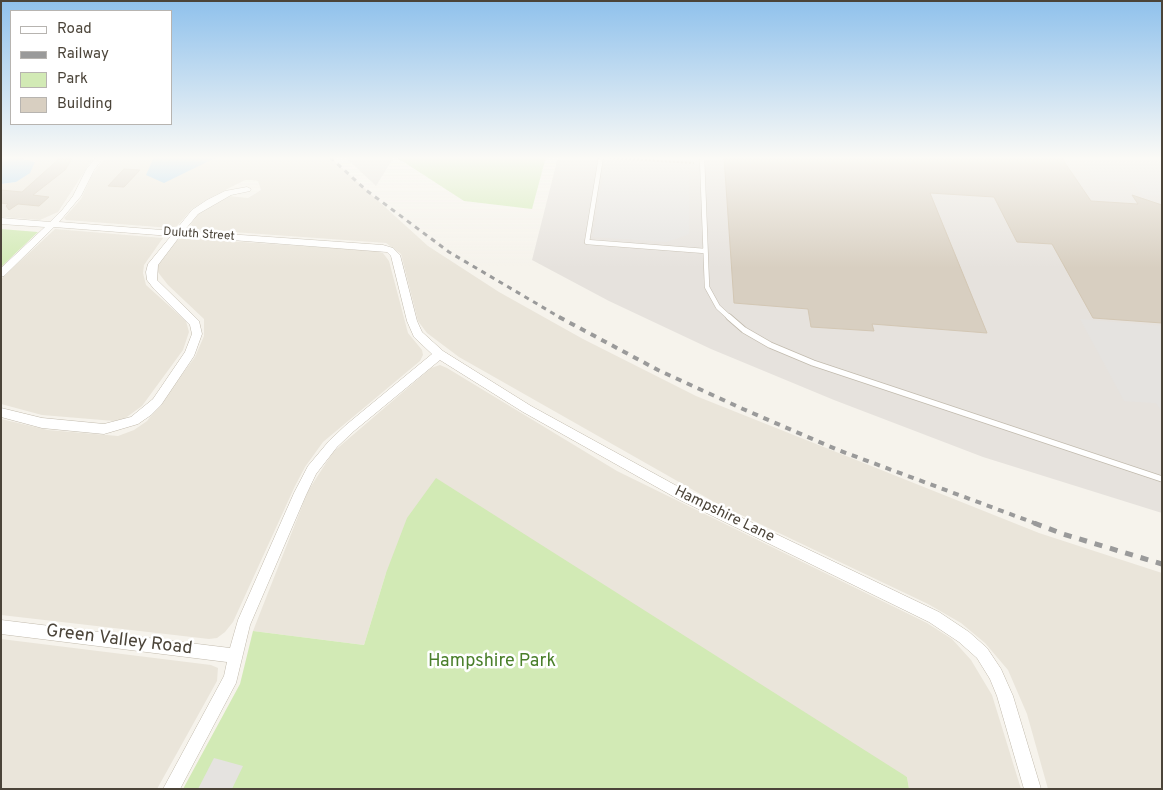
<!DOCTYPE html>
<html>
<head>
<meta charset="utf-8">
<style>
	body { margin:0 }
	#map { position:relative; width:1163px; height:790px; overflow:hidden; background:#f6f3ec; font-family:Overpass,sans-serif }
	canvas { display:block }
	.frame { position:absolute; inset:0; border:2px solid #4b4439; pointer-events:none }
	.legend { position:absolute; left:10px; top:10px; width:162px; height:115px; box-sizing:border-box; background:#fff; border:1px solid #b7b4b0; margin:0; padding:6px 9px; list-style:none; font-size:15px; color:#4b4439 }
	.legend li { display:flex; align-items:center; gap:10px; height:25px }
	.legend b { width:25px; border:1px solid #b7b4b0 }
</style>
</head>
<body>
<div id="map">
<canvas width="1163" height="790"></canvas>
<div class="frame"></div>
<ul class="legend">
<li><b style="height:6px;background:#fff"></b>Road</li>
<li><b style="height:6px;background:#9a9a9a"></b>Railway</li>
<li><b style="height:14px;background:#d2eab5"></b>Park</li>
<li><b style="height:14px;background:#d8cfc1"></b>Building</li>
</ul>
</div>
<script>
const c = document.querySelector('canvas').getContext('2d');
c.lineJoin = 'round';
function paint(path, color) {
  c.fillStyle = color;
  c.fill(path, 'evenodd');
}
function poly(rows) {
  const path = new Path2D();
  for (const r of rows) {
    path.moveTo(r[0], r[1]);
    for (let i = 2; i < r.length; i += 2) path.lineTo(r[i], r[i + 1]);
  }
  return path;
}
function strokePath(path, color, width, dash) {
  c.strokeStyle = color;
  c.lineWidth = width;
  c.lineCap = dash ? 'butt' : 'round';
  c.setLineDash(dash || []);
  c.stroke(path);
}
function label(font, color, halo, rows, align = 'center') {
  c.font = font + ' Overpass,sans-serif';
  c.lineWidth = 5;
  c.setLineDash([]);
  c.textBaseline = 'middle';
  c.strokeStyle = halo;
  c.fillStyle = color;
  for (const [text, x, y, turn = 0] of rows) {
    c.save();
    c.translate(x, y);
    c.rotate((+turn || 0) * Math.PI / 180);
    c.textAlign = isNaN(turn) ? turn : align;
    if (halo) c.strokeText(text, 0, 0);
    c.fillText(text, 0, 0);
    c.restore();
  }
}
paint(poly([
	[16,157,94,157,58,212,40,220,1,217,1,184,16,182,35,162],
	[105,157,330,157,428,246,499,292,583,339,696,396,1039,533,1162,573,1162,789,1048,789,1027,714,1008,670,985,643,961,623,928,604,716,503,459,357,427,333,418,321,401,254,386,243,191,229,189,227,198,213,229,196,248,198,261,190,258,181,252,180,245,180,208,199,192,209,177,226,171,228,66,220,64,218,81,199,92,175],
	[55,229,163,238,144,265,143,273,146,285,186,321,189,332,183,350,142,406,124,419,114,421,42,415,1,404,1,279],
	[183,238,376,251,383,253,389,261,408,333,422,350,423,355,420,361,323,442,305,467,295,486,233,622,225,632,217,638,209,639,1,615,1,419,48,430,118,436,134,430,147,421,195,357,204,336,204,319,168,285,157,271,157,261,174,241],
	[440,365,447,368,617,471,927,623,952,639,971,660,992,695,1021,789,909,789,907,777,386,573,364,645,253,631,308,491,333,452,431,368],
	[1,639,211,665,218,668,217,681,157,789,1,789]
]), '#eae5da');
paint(poly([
	[345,157,394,157,376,186],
	[558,157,1162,157,1162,513,983,457,834,400,711,349,609,301,532,260]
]), '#e6e2dd');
paint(poly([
	[396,157,546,157,532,209,464,201],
	[1,229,38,232,1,267],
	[436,478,907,777,909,789,183,789,240,684,253,631,364,645,386,573,407,518]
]), '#d2eab5');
paint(poly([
	[606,157,689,157,689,234,667,242,593,237],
	[1080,157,1162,157,1162,196,1142,195,1132,182,1095,180],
	[1080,319,1162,326,1162,412,1156,403,1124,401],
	[214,758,243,766,232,789,198,789]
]), '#e5e3e0');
paint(poly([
	[1,157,16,157,35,162,30,173,16,182,1,184],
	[154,157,217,157,164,183,146,175]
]), '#a9d4f2');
const building = poly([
	[61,157,73,157,65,170,33,195,49,197,39,206,18,204,9,210,6,206,8,204,1,203,1,190,22,192,61,157],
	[724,157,1061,157,1091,201,1138,204,1132,195,1162,205,1162,323,1093,318,1052,244,1017,242,994,197,930,193,987,333,872,324,874,331,811,327,808,309,734,303,724,157],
	[124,169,140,170,124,187,108,186,124,169]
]);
paint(building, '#d8cfc1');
strokePath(building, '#d3c7b4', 1);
const laneFar1 = poly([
	[601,157,587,242,705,251],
	[702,157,707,287,718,307,730,318]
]);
const lane = poly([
	[729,317,744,330,770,345,813,363,1162,479]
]);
const street = poly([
	[96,157,104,157,94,170,81,196,59,222,175,231,192,210,207,200,225,191,247,187,251,189,250,191,231,195,198,214,184,231,383,245,393,248,400,255,417,321,422,332,443,351,531,406,686,491,939,612,969,632,987,648,1001,669,1013,696,1041,789,1024,789,997,696,990,679,977,658,959,642,929,622,678,499,523,412,440,360,354,431,337,447,316,474,306,495,250,625,236,683,180,789,163,789,224,676,227,662,1,634,1,620,230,648,238,620,294,493,308,466,329,441,346,425,432,354,414,337,407,321,391,256,387,252,180,236,158,265,157,280,199,321,202,334,194,356,161,405,151,415,138,424,104,434,42,428,1,417,1,408,42,418,104,424,131,417,153,399,185,352,192,334,190,325,154,289,147,280,146,272,148,264,171,236,54,227,4,276,1,277,1,268,45,227,1,224,1,218,50,222,63,209,73,196,86,170,96,157]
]);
strokePath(laneFar1, '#c2bbae', 5.5);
strokePath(lane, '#c2bbae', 7);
strokePath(street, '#c2bbae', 1);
strokePath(poly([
	[609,158,694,163]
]), '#c4b79f', 2, [2, 2]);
strokePath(laneFar1, '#fff', 4.5);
strokePath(lane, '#fff', 5.5);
paint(street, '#fff');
strokePath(poly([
	[330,157,366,190,449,252,561,318]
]), '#9a9a9a', 3, [5, 5]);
strokePath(poly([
	[559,317,658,370,743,409,838,450,1037,524]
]), '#9a9a9a', 4, [6, 6]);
strokePath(poly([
	[1034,523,1063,534,1162,564]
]), '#9a9a9a', 5, [8, 8]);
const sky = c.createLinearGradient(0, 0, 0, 268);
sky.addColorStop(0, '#8fc1ec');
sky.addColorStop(0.59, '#fbfaf6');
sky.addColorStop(1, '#fbfaf600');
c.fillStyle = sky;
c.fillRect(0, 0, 1163, 268);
label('12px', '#4b4439', '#fff', [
	["Duluth Street",199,235,4]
]);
label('15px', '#4b4439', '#fff', [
	["Hampshire Lane",724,515,26]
]);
label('18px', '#4b4439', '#fff', [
	["Green Valley Road",119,641,7]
]);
label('18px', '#4a7f2a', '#fff', [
	["Hampshire Park",492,662]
]);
</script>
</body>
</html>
